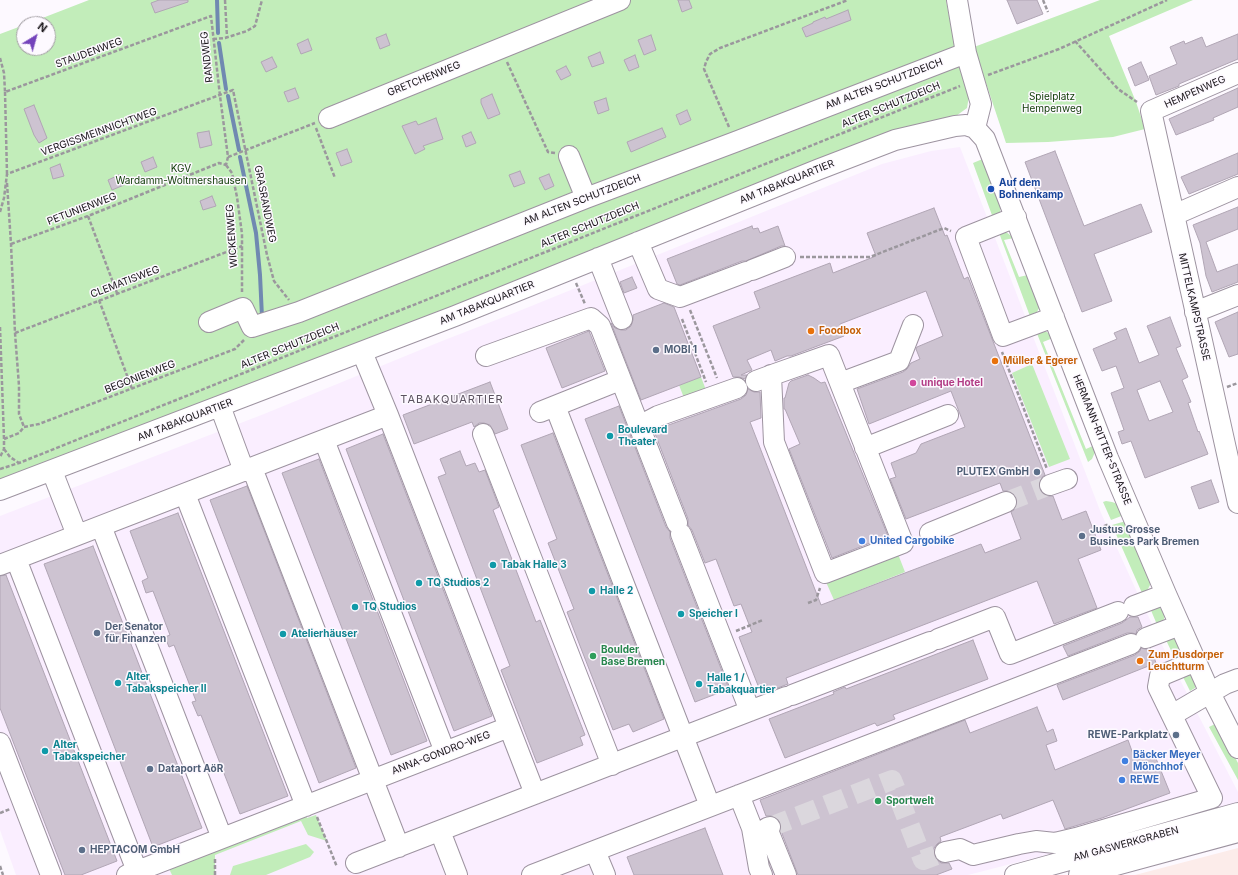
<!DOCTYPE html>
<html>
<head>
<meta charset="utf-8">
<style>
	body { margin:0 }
	#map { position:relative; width:1238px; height:875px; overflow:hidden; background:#fdf9ff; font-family:Inter,sans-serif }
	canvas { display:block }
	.north { position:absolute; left:16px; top:16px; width:40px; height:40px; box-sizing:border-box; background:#fdf9ff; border:1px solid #a29ea3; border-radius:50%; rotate:37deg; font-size:11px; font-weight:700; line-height:16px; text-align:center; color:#19151a }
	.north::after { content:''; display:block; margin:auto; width:14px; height:18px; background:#7443bb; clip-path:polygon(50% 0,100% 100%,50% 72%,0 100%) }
</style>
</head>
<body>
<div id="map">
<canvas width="1238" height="875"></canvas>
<div class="north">N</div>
</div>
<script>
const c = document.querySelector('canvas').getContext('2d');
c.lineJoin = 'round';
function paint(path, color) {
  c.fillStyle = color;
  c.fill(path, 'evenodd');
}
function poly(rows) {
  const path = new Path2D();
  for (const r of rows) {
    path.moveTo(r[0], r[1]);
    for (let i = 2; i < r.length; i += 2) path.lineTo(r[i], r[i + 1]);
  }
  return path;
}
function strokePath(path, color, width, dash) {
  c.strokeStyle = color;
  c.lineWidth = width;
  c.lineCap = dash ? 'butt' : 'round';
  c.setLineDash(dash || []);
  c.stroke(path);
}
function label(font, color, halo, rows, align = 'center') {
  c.font = font + ' Inter,sans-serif';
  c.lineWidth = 3;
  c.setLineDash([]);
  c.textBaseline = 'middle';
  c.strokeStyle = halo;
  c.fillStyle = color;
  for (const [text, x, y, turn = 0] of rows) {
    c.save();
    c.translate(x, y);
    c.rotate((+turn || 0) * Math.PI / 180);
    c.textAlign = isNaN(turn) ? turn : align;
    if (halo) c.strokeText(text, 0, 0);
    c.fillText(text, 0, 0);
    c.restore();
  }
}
paint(poly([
	[960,147,1101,513,1137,592,1161,643,1238,792,1238,804,1236,806,968,875,16,875,0,830,0,516,264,414,442,341,514,313,882,164,931,151]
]), '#faeeff');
paint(poly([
	[1238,848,1238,875,1135,875]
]), '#fcecea');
paint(poly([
	[0,0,0,34,24,25,24,48,48,48,48,24,27,24,89,0,946,0,957,58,969,96,967,108,956,116,918,127,602,249,0,485],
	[1100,0,1193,0,1109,36,1136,102,1145,129,1113,137,1048,142,1006,143,974,47],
	[985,158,1001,206,1000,212,993,218,973,163],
	[998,230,1006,232,1014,238,1004,240,1019,277,1028,275,1040,302,1039,308,1036,314,1031,319],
	[1041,330,1047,332,1053,338,1043,342,1086,449,1095,445,1095,452,1092,459,1088,462,1036,331],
	[1032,364,1070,459,1049,467,1012,373],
	[701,377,706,390,684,398,679,385],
	[1106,501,1112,502,1118,504,1124,515,1111,520,1103,502],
	[1126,521,1151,583,1147,591,1142,593,1112,525],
	[898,554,905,572,834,600,826,582],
	[1158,607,1163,610,1165,616,1162,624,1158,627,1150,608],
	[1173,638,1176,639,1184,654,1175,659,1166,640],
	[1181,673,1189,674,1193,677,1196,683,1195,688,1190,691],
	[1217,723,1238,763,1238,780,1209,727],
	[303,807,307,818,316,815,327,841,308,835,301,821,215,855,215,875,172,875,165,860],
	[306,844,314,852,310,857,266,875,230,875,233,866]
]), '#c2edba');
strokePath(poly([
	[217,0,218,33],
	[219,43,226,89],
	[228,96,239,150],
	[240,157,256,233,260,275,262,317]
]), '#7089b1', 4);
const building = poly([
	[159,0,188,0,188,2,155,13,151,3,159,0],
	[678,0,689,0,692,8,682,12,678,0],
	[1007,0,1037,0,1043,14,1017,24,1007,0],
	[848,10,851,20,806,37,802,28,813,23,813,22,825,17,826,19,848,10],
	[386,34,390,45,380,49,376,38,386,34],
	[1238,34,1238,59,1179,84,1179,86,1156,95,1149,76,1177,64,1170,47,1184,41,1185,44,1202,37,1206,47,1238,34],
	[651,35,656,50,644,55,638,40,651,35],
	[308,39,312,50,301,54,297,44,308,39],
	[600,52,604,63,592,67,588,57,600,52],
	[635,55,639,67,629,71,624,60,635,55],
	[272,57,277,67,266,72,261,62,272,57],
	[1141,62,1149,80,1135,86,1128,68,1141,62],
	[566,66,571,75,561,80,556,71,566,66],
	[295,88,299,98,288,102,284,92,295,88],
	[1238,88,1238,107,1213,118,1214,120,1176,135,1169,119,1238,88],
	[492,94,500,114,488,119,481,103,481,99,492,94],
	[606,98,609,110,598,114,594,102,606,98],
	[34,105,47,138,39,143,34,135,24,109,34,105],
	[687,110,691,120,680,125,676,115,687,110],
	[436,118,443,139,423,146,425,149,415,154,402,126,416,121,418,125,436,118],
	[662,128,666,137,631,152,627,142,662,128],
	[209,131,212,145,200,148,197,133,209,131],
	[471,132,476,143,466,147,462,136,471,132],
	[347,149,352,162,341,166,336,153,347,149],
	[1055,151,1084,226,1141,204,1152,232,1094,254,1112,301,1082,312,1025,162,1055,151],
	[1238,153,1238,174,1189,194,1181,177,1238,153],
	[153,157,157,167,145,172,141,162,153,157],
	[60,164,64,176,53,179,50,168,60,164],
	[520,171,525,183,514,187,509,175,520,171],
	[549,174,554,186,545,190,539,178,549,174],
	[119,175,124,185,112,190,108,180,119,175],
	[212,196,216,206,203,210,200,201,212,196],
	[1238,207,1238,229,1206,242,1217,272,1238,264,1238,282,1212,292,1206,276,1200,243,1193,225,1238,207],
	[934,208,945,236,947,235,964,279,968,277,1045,475,1041,478,1039,483,1039,489,1043,494,1048,496,1053,496,1062,520,1086,511,1101,550,1078,559,1097,608,1054,624,1037,581,786,678,788,684,770,691,768,685,759,688,739,637,752,632,741,604,734,606,716,559,705,563,692,530,688,525,688,519,654,431,663,427,741,399,746,395,748,389,754,392,760,392,761,418,750,422,821,605,981,544,985,553,1021,539,1011,512,1015,509,1017,504,1017,498,1013,493,1008,491,1003,491,1000,483,906,519,890,479,896,477,891,463,916,453,921,444,965,427,951,391,869,424,857,389,903,372,907,369,911,363,920,359,916,349,917,347,943,336,926,291,840,324,844,336,791,356,787,356,775,361,771,350,747,360,752,370,741,375,747,375,745,379,739,377,733,377,713,326,760,308,754,292,830,263,833,273,876,256,867,233,934,208],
	[752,226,753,229,758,228,760,233,778,226,785,246,781,246,746,261,742,261,680,285,677,284,667,259,752,226],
	[632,277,637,288,624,293,620,282,632,277],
	[664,303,674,307,701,377,641,400,611,323,615,328,621,330,626,330,631,326,633,320,633,315,664,303],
	[1238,312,1238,354,1229,357,1215,322,1238,312],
	[1170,317,1181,346,1176,348,1188,377,1182,380,1191,402,1188,403,1198,432,1199,431,1208,454,1145,478,1131,441,1122,444,1118,432,1124,430,1111,393,1124,388,1116,366,1102,371,1093,349,1117,339,1114,333,1126,328,1139,363,1159,355,1147,326,1170,317],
	[1160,381,1173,412,1149,421,1137,390,1160,381],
	[589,331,605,371,562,388,546,348,589,331],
	[808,375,814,378,821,383,825,382,888,536,832,558,789,449,800,444,785,409,784,409,784,398,785,398,789,383,791,381,808,375],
	[490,382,508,429,495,434,490,425,484,423,479,423,474,427,472,422,414,444,403,415,490,382],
	[619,406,666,527,670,532,670,538,729,689,695,702,585,419,619,406],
	[553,433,664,719,633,732,629,724,613,730,582,651,567,612,574,609,548,543,557,539,521,445,553,433],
	[383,434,492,716,454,731,346,449,383,434],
	[460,451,466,466,475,463,479,472,485,470,499,507,493,510,536,622,540,620,585,735,580,737,583,745,537,763,501,670,510,666,438,477,446,474,440,459,460,451],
	[319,459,427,741,391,755,282,473,319,459],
	[1211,480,1219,502,1199,509,1191,487,1211,480],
	[247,486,356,768,319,783,210,500,247,486],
	[178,513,288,796,240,814,201,715,198,716,192,702,196,701,174,645,169,647,165,637,170,635,153,591,146,593,142,581,148,578,130,531,178,513],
	[93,546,202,828,153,847,44,564,93,546],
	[6,575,117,861,81,875,65,875,0,708,0,576,6,575],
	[1130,617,1138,617,1142,627,1137,630,1136,634,1132,633,1127,633,1068,656,1063,646,1122,623,1130,617],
	[973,640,988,679,893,715,895,719,877,726,875,723,785,758,769,719,834,694,833,692,845,687,846,689,973,640],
	[1141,648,1145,649,1151,649,1156,663,1063,700,1057,685,1135,655,1140,651,1141,648],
	[1037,707,1047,732,1053,729,1057,741,1046,745,1055,770,1128,740,1133,754,1143,751,1155,756,1170,793,1102,818,1065,829,1053,800,1003,819,1001,814,940,837,941,841,937,844,934,848,934,855,936,859,941,863,949,863,952,869,936,875,798,875,781,831,781,823,778,819,773,816,766,816,760,800,965,720,970,733,1037,707],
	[705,828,723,875,634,875,627,857,705,828]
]);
paint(building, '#cdc3d1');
strokePath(building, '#b1a6b5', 1);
strokePath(poly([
	[1006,502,1050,485],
	[770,827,892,780,923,860,945,852]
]), '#dbd7dd', 20, [20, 10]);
const minor = poly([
	[957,0,966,53,981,104,975,128],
	[1238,73,1151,111,1238,503],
	[329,118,620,0],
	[569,156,586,198],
	[1174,215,1238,187],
	[1016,217,966,237,1003,336,1054,317],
	[638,242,658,289,680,297,746,272],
	[598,258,622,319],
	[752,270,785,257],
	[1195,312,1238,295],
	[209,322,243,308,252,327,299,312,586,198,735,142,966,53],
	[362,352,388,415,535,794],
	[486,356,591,318,600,326,677,523],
	[756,381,775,374,829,355,903,543,825,573,774,442,771,375],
	[840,383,899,361,913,325],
	[220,406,244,471],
	[555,406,710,806],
	[540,412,620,380],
	[639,426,658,416,737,388],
	[483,434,612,765],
	[324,440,445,752],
	[865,448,948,415],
	[252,468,399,847],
	[52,471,77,535],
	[1050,485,1067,479],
	[0,490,455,316,817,170,895,140,955,126,966,125,975,128,985,139,1108,458,1166,594,1210,693,1238,748],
	[185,494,306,806],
	[101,526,222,838],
	[930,533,1006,502],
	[681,534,750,711],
	[16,559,137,871],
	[0,565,388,415],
	[1134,606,1166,594],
	[1146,638,1180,625],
	[938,639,995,617,1010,654,1118,612],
	[792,695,930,642],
	[1172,715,1225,684,1238,679],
	[0,743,51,875],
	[739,795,752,828,759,868,762,875],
	[770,827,767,828,786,875],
	[440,831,457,875],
	[595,851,605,875],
	[945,852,960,849,973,855,1019,844,1036,841,1055,843,1076,838,1212,798,1158,687,1160,676,1196,661],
	[356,863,786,697],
	[127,875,509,727],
	[532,875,1131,644],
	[1015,875,1238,813],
	[1079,875,1238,832]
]);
strokePath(minor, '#9d93a0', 22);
strokePath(poly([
	[225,0,227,37],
	[1043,0,1048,12],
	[213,39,225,38,247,31,255,26,262,0],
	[1075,41,1118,89,1137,102],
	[0,58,4,73,5,92,211,16,220,96,228,157,226,165],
	[507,62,548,152,555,153],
	[988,75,1059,49,1167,0],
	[5,92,7,174],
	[729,127,704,69,706,62,710,54,720,48,848,0],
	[316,128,335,178],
	[228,157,315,123],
	[226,165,232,173,237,197,242,234,242,292],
	[7,183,11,244,15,333,19,386,19,414,24,427],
	[0,212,4,198,7,174,233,90,267,255,274,281,289,300],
	[88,216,117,293],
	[11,244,88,216,219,163,226,165],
	[800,257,870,257,944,228,951,231],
	[576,283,585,304],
	[99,300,132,389],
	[690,310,717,378],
	[682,319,706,382],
	[0,327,4,439,4,449,0,457],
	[15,333,242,246],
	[1002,352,1047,469],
	[1227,387,1238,383],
	[24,427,39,424,235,349,244,340],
	[4,439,19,433,24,427],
	[4,449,10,457,19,463],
	[0,469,19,463,960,86],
	[1093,531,1109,524],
	[808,603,816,600,820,588],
	[736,631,763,620],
	[0,813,10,809],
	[317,817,337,867],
	[0,866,3,875],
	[215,875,215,857]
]), '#9b979d', 2.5, [4, 2]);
strokePath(minor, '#fff', 20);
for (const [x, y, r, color] of [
	[991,189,4,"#1a4fb4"],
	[811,331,4,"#e8710a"],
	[656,350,4,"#5c6f8a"],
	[995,361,4,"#e8710a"],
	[913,383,4,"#d1479c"],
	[610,436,4,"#0f9aa8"],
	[1037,472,4,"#5c6f8a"],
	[1082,536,4,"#5c6f8a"],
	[862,541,4,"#3f7fe0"],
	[493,565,4,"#0f9aa8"],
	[419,583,4,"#0f9aa8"],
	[592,591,4,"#0f9aa8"],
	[355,607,4,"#0f9aa8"],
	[681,614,4,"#0f9aa8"],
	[97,633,4,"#5c6f8a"],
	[283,634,4,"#0f9aa8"],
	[593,656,4,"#2e9e5b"],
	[1140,661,4,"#e8710a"],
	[118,683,4,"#0f9aa8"],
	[699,684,4,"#0f9aa8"],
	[1176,735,4,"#5c6f8a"],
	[45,751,4,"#0f9aa8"],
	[1125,761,4,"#3f7fe0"],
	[150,769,4,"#5c6f8a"],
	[1122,780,4,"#3f7fe0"],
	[878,801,4,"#2e9e5b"],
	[82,850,4,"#5c6f8a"]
]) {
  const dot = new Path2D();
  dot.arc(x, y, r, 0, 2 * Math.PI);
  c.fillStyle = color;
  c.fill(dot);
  strokePath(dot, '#fdf9ff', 1.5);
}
label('10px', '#19151a', '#fdf9ff', [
	["STAUDENWEG",89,53,-20],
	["RANDWEG",207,57,-96],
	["GRETCHENWEG",424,79,-22],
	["AM ALTEN SCHUTZDEICH",884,84,-21],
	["HEMPENWEG",1195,92,-24],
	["ALTER SCHUTZDEICH",891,105,-22],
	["VERGISSMEINNICHTWEG",99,132,-20],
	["AM TABAKQUARTIER",787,182,-22],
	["AM ALTEN SCHUTZDEICH",582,200,-21],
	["GRASRANDWEG",265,204,79],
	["PETUNIENWEG",82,209,-21],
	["ALTER SCHUTZDEICH",590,225,-22],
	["WICKENWEG",232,236,-94],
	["CLEMATISWEG",125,282,-21],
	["AM TABAKQUARTIER",487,303,-22],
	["MITTELKAMPSTRASSE",1194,307,77],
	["ALTER SCHUTZDEICH",290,346,-22],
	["BEGONIENWEG",140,377,-21],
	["AM TABAKQUARTIER",185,420,-21],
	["HERMANN-RITTER-STRASSE",1102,440,68],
	["ANNA-GONDRO-WEG",441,753,-21],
	["AM GASWERKGRABEN",1126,844,-15]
]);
label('10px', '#0d3a04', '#fdf9ff', [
	["Spielplatz",1052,97],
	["Hempenweg",1052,109],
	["KGV",181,169],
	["Wardamm-Woltmershausen",181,181]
]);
label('bold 10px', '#164399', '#fdf9ff', [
	["Auf dem",999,183],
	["Bohnenkamp",999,195]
], 'left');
label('bold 10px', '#c56008', '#fdf9ff', [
	["Foodbox",819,331],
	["Müller & Egerer",1003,361],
	["Zum Pusdorper",1148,655],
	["Leuchtturm",1148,667]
], 'left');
label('bold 10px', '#4e5e75', '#fdf9ff', [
	["MOBI 1",664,350],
	["PLUTEX GmbH",1029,472,"right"],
	["Justus Grosse",1090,530],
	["Business Park Bremen",1090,542],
	["Der Senator",105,627],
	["für Finanzen",105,639],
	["REWE-Parkplatz",1168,735,"right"],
	["Dataport AöR",158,769],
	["HEPTACOM GmbH",90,850]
], 'left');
label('bold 10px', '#b23c85', '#fdf9ff', [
	["unique Hotel",921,383]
], 'left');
label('bold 10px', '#0d838f', '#fdf9ff', [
	["Boulevard",618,430],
	["Theater",618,442],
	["Tabak Halle 3",501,565],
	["TQ Studios 2",427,583],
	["Halle 2",600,591],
	["TQ Studios",363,607],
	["Speicher I",689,614],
	["Atelierhäuser",291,634],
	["Alter",126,677],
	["Tabakspeicher II",126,689],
	["Halle 1 /",707,678],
	["Tabakquartier",707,690],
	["Alter",53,745],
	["Tabakspeicher",53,757]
], 'left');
label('bold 10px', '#366cbe', '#fdf9ff', [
	["United Cargobike",870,541],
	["Bäcker Meyer",1133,755],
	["Mönchhof",1133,767],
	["REWE",1130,780]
], 'left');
label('bold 10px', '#27864d', '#fdf9ff', [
	["Boulder",601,650],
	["Base Bremen",601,662],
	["Sportwelt",886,801]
], 'left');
c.letterSpacing = '1px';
label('11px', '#5b525f', '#fdf9ff', [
	["TABAKQUARTIER",452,400]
]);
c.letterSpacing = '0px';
</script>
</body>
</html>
